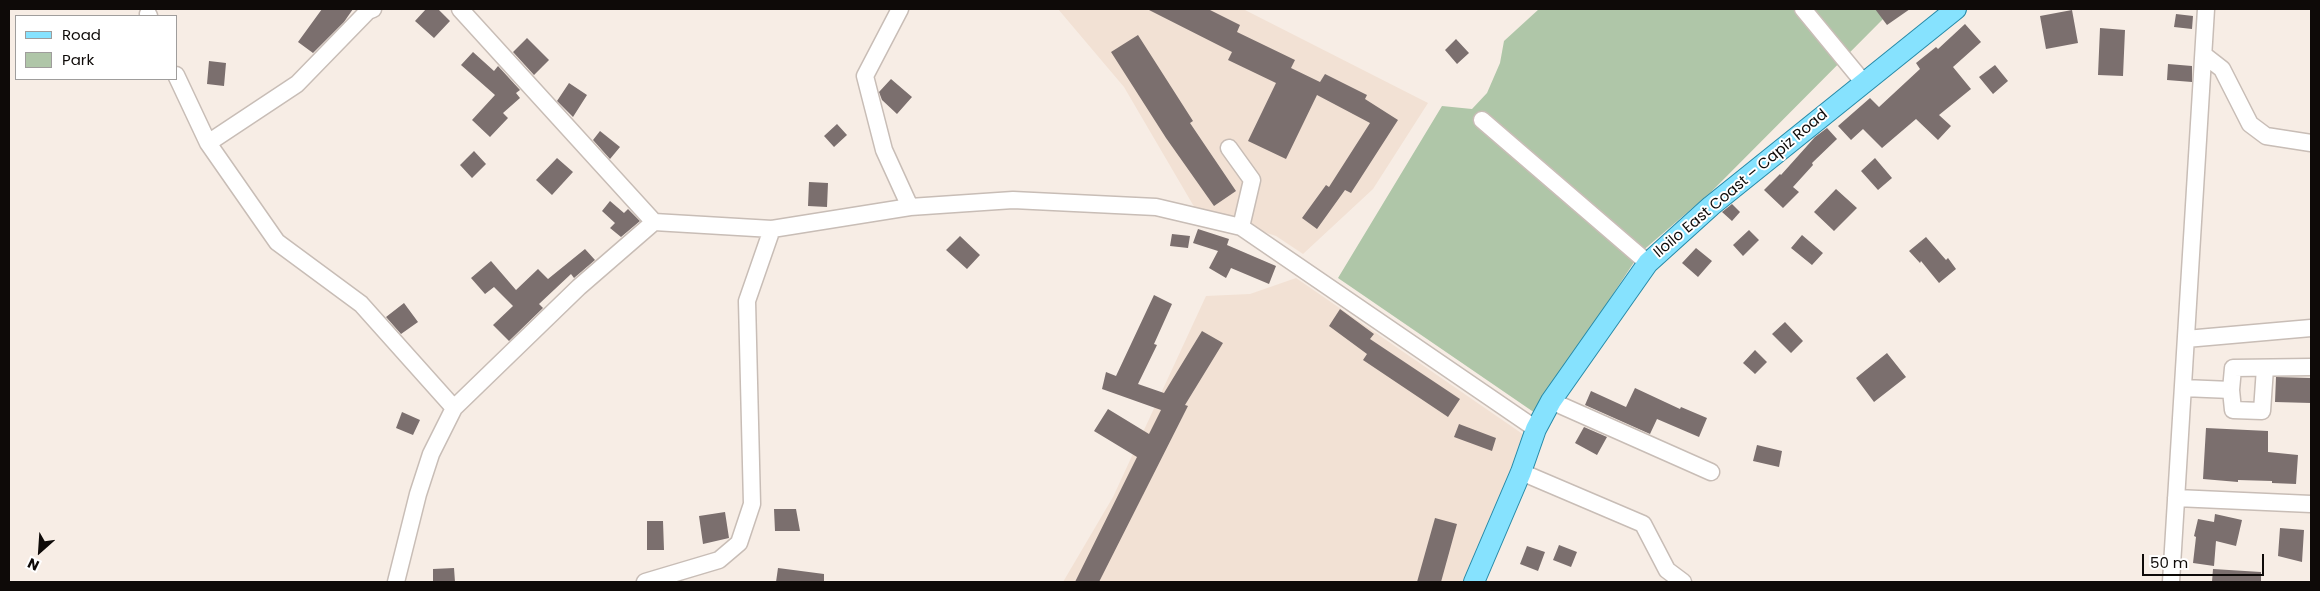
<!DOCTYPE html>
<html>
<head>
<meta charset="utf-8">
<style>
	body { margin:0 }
	#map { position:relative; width:2320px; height:591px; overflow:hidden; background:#f7ede5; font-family:Poppins,sans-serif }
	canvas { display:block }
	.frame { position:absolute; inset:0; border:10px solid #0e0a08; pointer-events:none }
	.legend { position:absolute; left:15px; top:15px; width:162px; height:65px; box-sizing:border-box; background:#fff; border:1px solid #9f9d9c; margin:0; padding:6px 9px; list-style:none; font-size:15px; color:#0e0a08 }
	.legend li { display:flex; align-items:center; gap:10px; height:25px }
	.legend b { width:25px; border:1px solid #9f9d9c }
	.north { position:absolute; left:15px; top:526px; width:50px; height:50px; -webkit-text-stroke:4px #fff; paint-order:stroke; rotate:206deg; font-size:14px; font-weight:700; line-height:20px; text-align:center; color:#0e0a08 }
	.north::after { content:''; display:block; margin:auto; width:18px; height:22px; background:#0e0a08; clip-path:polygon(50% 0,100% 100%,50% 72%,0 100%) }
	.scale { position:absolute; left:2142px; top:554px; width:122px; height:22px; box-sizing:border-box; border:2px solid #0e0a08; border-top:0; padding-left:6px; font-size:15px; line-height:18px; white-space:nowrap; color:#0e0a08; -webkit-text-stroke:4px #fff; paint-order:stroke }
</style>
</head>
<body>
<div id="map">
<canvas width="2320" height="591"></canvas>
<div class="frame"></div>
<ul class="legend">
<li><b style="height:6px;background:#86e2fe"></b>Road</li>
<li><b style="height:14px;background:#afc6a8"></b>Park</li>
</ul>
<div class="north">N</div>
<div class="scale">50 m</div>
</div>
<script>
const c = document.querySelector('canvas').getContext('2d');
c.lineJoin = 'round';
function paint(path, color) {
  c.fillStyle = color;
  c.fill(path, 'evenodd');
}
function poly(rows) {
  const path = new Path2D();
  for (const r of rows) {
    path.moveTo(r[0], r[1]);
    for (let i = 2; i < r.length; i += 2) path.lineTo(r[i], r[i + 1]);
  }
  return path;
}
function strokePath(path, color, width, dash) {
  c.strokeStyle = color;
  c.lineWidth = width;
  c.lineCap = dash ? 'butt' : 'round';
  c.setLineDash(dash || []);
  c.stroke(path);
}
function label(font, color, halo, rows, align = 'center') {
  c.font = font + ' Poppins,sans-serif';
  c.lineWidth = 4;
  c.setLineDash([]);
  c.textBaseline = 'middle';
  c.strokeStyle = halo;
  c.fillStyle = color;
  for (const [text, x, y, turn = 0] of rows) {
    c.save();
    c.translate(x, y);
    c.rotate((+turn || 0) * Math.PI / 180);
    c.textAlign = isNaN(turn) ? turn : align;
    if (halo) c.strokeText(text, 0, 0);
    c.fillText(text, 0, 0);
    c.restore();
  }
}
paint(poly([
	[1058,9,1243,9,1428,103,1373,189,1303,254,1276,236,1196,210,1124,87],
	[1296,278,1527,437,1467,582,1063,582,1113,497,1206,296,1250,294]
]), '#f2e1d4');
paint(poly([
	[1539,9,1886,9,1889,13,1711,192,1640,253,1535,413,1338,278,1442,106,1472,109,1487,93,1500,63,1504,41]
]), '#afc6a8');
paint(poly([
	[322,9,353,9,344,22,313,53,298,42],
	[426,9,438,9,450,21,434,38,415,21],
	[1147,9,1208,9,1240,25,1237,32,1295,60,1291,68,1320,82,1325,74,1367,95,1365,99,1398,120,1351,193,1345,190,1317,229,1302,218,1326,185,1329,187,1370,123,1317,95,1286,159,1248,141,1276,83,1228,60,1232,52],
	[1875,9,1910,9,1887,25],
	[2072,10,2078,43,2046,49,2040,16],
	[2176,14,2193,16,2192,29,2174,27],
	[1965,24,1981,42,1953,67,1971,89,1939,115,1951,126,1938,140,1916,119,1882,148,1863,129,1851,140,1838,126,1870,98,1879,107,1920,69,1916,63,1936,47,1938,49],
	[2100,28,2125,30,2123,76,2098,75],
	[1138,35,1193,121,1190,123,1236,191,1214,206,1166,138,1111,52],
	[527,38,549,60,534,75,513,52],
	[1456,39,1469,53,1457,64,1445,50],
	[473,52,494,71,498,66,520,90,516,93,520,98,503,113,508,118,490,137,472,120,495,95,461,65],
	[209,61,226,63,224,86,207,84],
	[2168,64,2192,66,2192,82,2167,80],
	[1995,65,2008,81,1993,94,1979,77],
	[891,79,912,97,897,114,882,100,879,92],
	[569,83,587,95,573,117,557,101],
	[837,124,847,135,834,147,824,136],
	[1827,128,1837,139,1812,163,1813,165,1793,187,1799,192,1783,208,1764,190,1780,174,1781,175,1815,137],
	[600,131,620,147,610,159,593,140],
	[474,151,486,164,472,178,460,165],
	[557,158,573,172,552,195,536,180],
	[1875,158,1892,178,1878,190,1861,171],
	[809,182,828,183,827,207,808,206],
	[1836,189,1857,208,1834,231,1814,212],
	[610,201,624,213,628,209,640,221,621,237,610,228,615,223,602,211],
	[1732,204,1740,212,1732,221,1722,212],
	[1198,229,1229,239,1227,245,1276,266,1269,284,1231,268,1226,278,1209,268,1218,251,1193,243],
	[1749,230,1759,240,1743,256,1733,245],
	[1172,234,1190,236,1188,248,1170,246],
	[1802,235,1823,253,1812,265,1791,248],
	[960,236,980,255,967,269,946,250],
	[1926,237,1946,260,1948,258,1956,269,1939,283,1921,261,1920,263,1909,251],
	[1696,248,1712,261,1698,277,1682,263],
	[585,249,595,260,574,278,571,274,539,304,543,308,509,341,493,325,513,306,494,287,485,294,471,278,491,261,516,290,538,269,548,279],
	[1154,295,1172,304,1154,344,1157,345,1138,384,1164,393,1202,331,1223,343,1185,405,1188,406,1099,582,1075,582,1137,457,1094,431,1108,409,1149,434,1161,410,1102,389,1106,372,1116,376],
	[404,303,418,322,401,334,386,317],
	[1340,309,1374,334,1370,339,1460,399,1448,417,1363,360,1367,354,1329,326],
	[1785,322,1803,341,1791,353,1772,334],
	[1755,350,1767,362,1755,374,1743,363],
	[1887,353,1906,377,1874,402,1856,378],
	[2276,377,2311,378,2311,403,2275,402],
	[1635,388,1680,409,1681,407,1707,418,1699,437,1657,419,1650,434,1585,405,1591,391,1626,407],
	[402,412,420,420,413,435,396,428],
	[1459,424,1496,438,1492,451,1454,437],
	[1584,427,1607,437,1597,455,1575,443],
	[2206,428,2268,431,2268,452,2298,455,2296,484,2272,483,2272,481,2238,480,2238,482,2203,479],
	[1757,445,1782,451,1779,467,1753,461],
	[774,509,796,509,800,531,775,531],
	[725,512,729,538,703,544,699,516],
	[2215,514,2242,520,2236,546,2216,541,2214,566,2193,563,2196,537,2194,536,2198,519,2214,522],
	[1435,518,1457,524,1441,582,1417,582],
	[647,521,663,521,664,550,647,550],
	[2280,528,2304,530,2302,562,2278,556],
	[1559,545,1577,552,1571,567,1553,560],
	[1527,546,1545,552,1538,571,1520,564],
	[454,568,455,582,433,582,433,569],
	[778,568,824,574,824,582,776,582],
	[2213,569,2261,572,2261,582,2212,582]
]), '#7b6f6e');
const minor = poly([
	[460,9,654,222],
	[900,9,865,76,884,150,910,207],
	[1803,9,1864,83],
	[148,14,149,16],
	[2204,55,2222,69,2250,124,2266,136,2311,143],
	[176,75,208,143,277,242,361,304,454,408],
	[1482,120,1648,263],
	[208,143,297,84,368,11,373,9],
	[1229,148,1252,180,1241,227],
	[2186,339,2311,328],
	[2183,388,2231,390,2233,368,2311,367],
	[2231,390,2233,410,2262,411,2265,368],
	[1551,401,1711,472],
	[1521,472,1643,524,1667,570,1683,582],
	[2176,498,2311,504],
	[396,582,418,494,431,454,454,408,579,287,654,222,772,229,910,207,1013,200,1156,207,1241,227,1536,429],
	[645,582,719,560,739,543,752,504,747,301,772,229],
	[2171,582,2206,9]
]);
const major = poly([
	[1474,582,1521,472,1536,429,1551,401,1648,263,1711,206,1956,9]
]);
strokePath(minor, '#c8bdb6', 19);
strokePath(major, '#278aa8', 22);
strokePath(minor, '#fff', 16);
strokePath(major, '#86e2fe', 20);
label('15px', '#0e0a08', '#fff', [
	["Iloilo East Coast – Capiz Road",1741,184,-40]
]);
</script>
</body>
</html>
